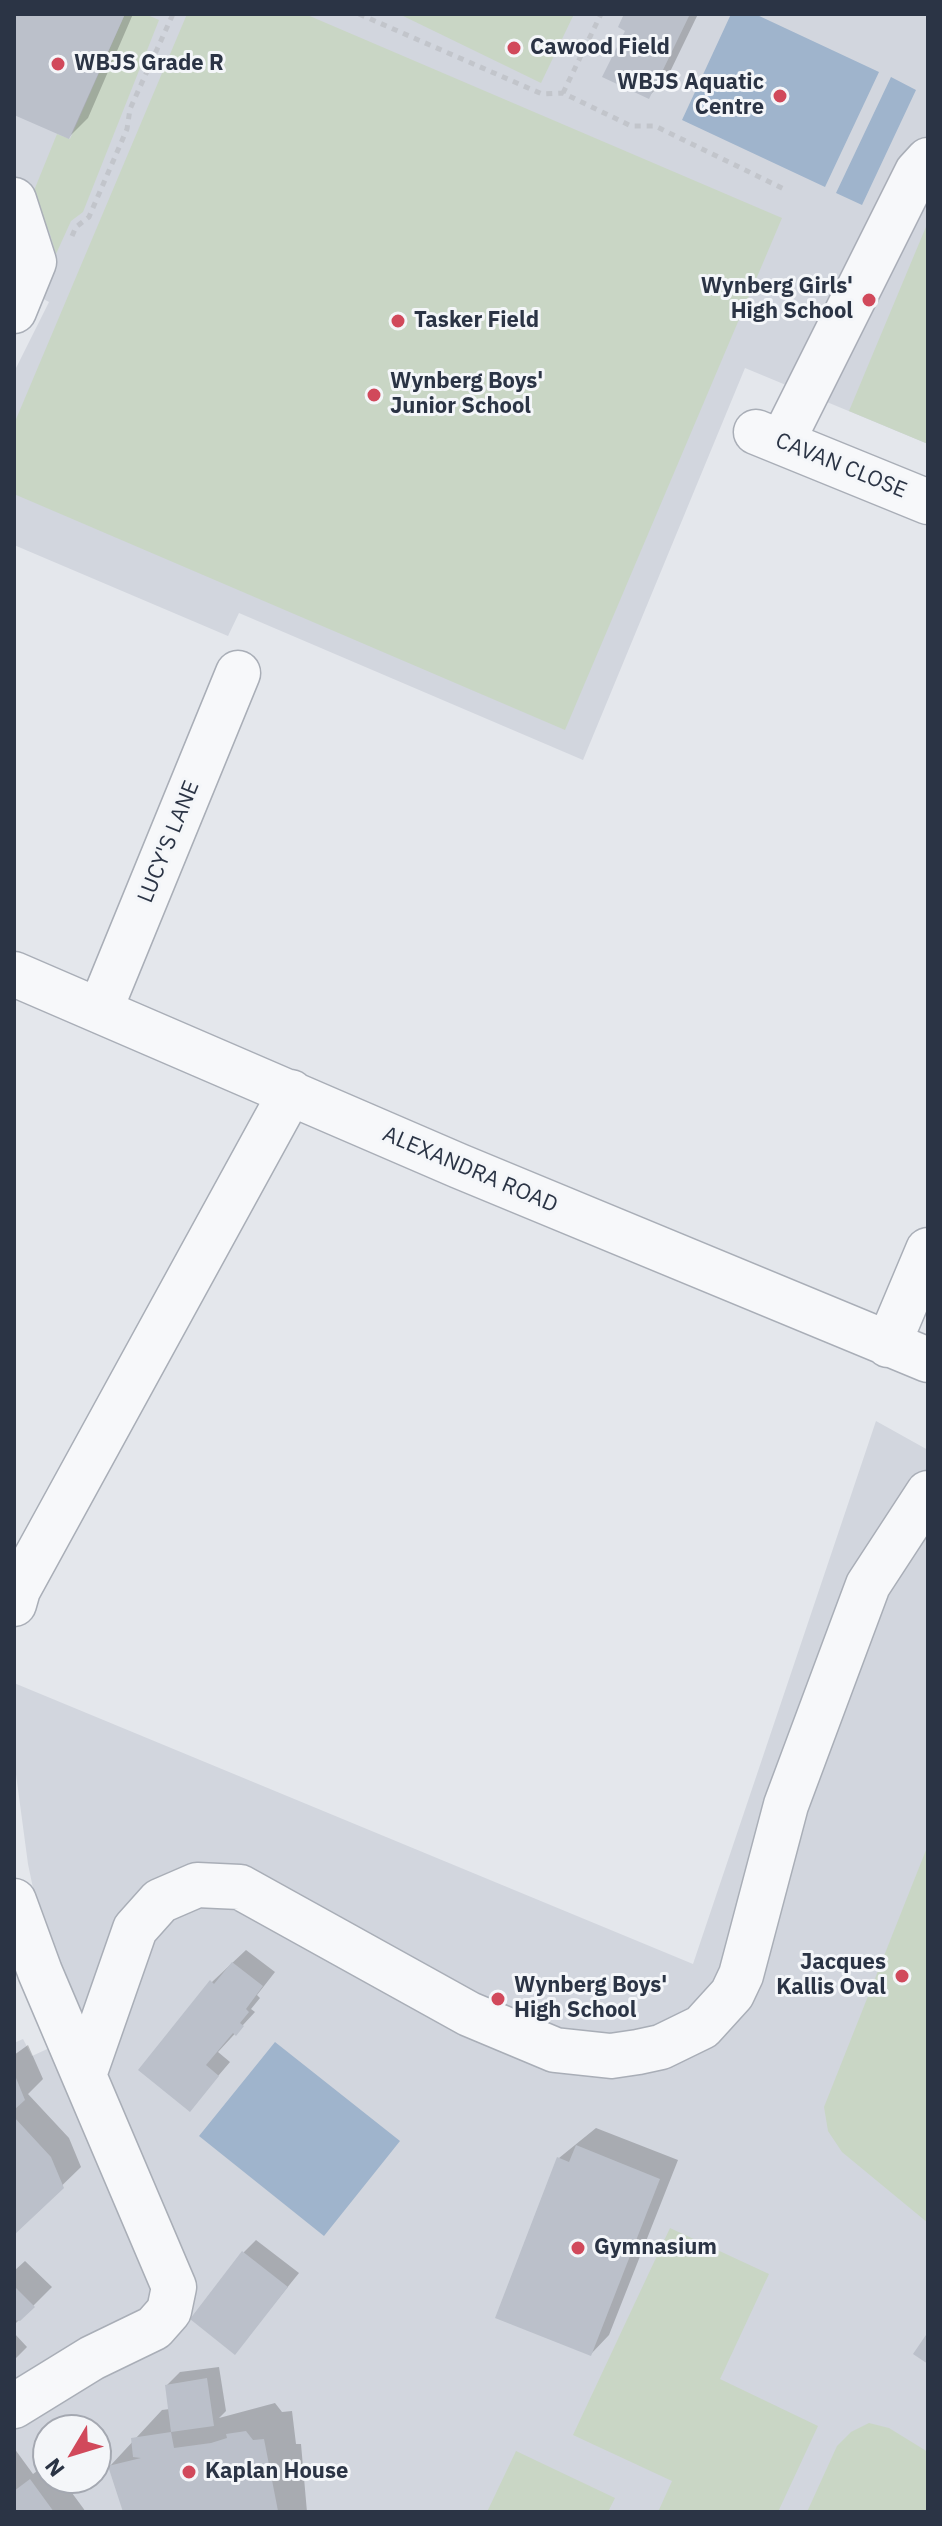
<!DOCTYPE html>
<html>
<head>
<meta charset="utf-8">
<style>
	body { margin:0 }
	#map { position:relative; width:942px; height:2526px; overflow:hidden; background:#e4e7ec; font-family:"IBM Plex Sans",sans-serif }
	canvas { display:block }
	.frame { position:absolute; inset:0; border:16px solid #2b3445; pointer-events:none }
	.north { position:absolute; left:32px; top:2414px; width:80px; height:80px; box-sizing:border-box; background:#f4f6f9; border:2px solid #a4a8b1; border-radius:50%; rotate:232deg; font-size:22px; font-weight:700; line-height:32px; text-align:center; color:#2b3445 }
	.north::after { content:''; display:block; margin:auto; width:28px; height:36px; background:#d1495b; clip-path:polygon(50% 0,100% 100%,50% 72%,0 100%) }
</style>
</head>
<body>
<div id="map">
<canvas width="942" height="2526"></canvas>
<div class="frame"></div>
<div class="north">N</div>
</div>
<script>
const c = document.querySelector('canvas').getContext('2d');
c.lineJoin = 'round';
function paint(path, color) {
  c.fillStyle = color;
  c.fill(path, 'evenodd');
}
function poly(rows) {
  const path = new Path2D();
  for (const r of rows) {
    path.moveTo(r[0], r[1]);
    for (let i = 2; i < r.length; i += 2) path.lineTo(r[i], r[i + 1]);
  }
  return path;
}
function strokePath(path, color, width, dash) {
  c.strokeStyle = color;
  c.lineWidth = width;
  c.lineCap = dash ? 'butt' : 'round';
  c.setLineDash(dash || []);
  c.stroke(path);
}
function label(font, color, halo, rows, align = 'center') {
  c.font = font + ' "IBM Plex Sans",sans-serif';
  c.lineWidth = 6;
  c.setLineDash([]);
  c.textBaseline = 'middle';
  c.strokeStyle = halo;
  c.fillStyle = color;
  for (const [text, x, y, turn = 0] of rows) {
    c.save();
    c.translate(x, y);
    c.rotate((+turn || 0) * Math.PI / 180);
    c.textAlign = isNaN(turn) ? turn : align;
    if (halo) c.strokeText(text, 0, 0);
    c.fillText(text, 0, 0);
    c.restore();
  }
}
paint(poly([
	[14,14,928,14,928,444,745,368,583,760,239,613,228,636,14,545,14,372,49,302,14,283],
	[876,1421,928,1450,928,2507,841,2512,14,2512,14,2043,23,2039,32,2056,80,2034,39,1917,28,1864,15,1767,14,1683,693,1964],
	[48,2430,96,2430,96,2478,48,2478]
]), '#d2d6de');
paint(poly([
	[125,14,145,14,159,20,83,212,71,221,56,254,49,231,34,210,33,193,57,134,70,139],
	[187,14,305,14,782,218,565,730,14,494,14,424],
	[399,14,574,14,541,83],
	[928,222,928,444,849,411],
	[928,1845,928,2223,842,2152,828,2131,824,2107],
	[670,2228,769,2274,720,2379,818,2426,778,2512,658,2512,672,2481,573,2435],
	[869,2423,889,2428,928,2452,928,2512,807,2512,837,2446,851,2432],
	[516,2451,615,2498,608,2512,487,2512]
]), '#c9d6c5');
paint(poly([
	[731,14,755,14,879,72,825,187,682,120],
	[891,77,916,90,862,205,836,193],
	[275,2042,400,2141,324,2236,199,2136]
]), '#9fb4cc');
paint(poly([
	[14,14,133,14,88,118,69,137,14,113],
	[627,14,698,14,667,78,648,97,628,30],
	[246,1950,275,1972,257,1995,260,1998,251,2009,255,2012,218,2052,230,2062,190,2109,212,1982],
	[28,2045,43,2079,28,2094,69,2138,81,2167,14,2232,14,2055],
	[596,2128,678,2160,609,2335,591,2354,559,2158],
	[256,2240,299,2273,235,2352,244,2252],
	[25,2261,52,2287,14,2325,14,2271],
	[14,2333,27,2347,14,2360],
	[219,2367,226,2411,219,2418,275,2403,282,2412,292,2411,296,2444,301,2444,307,2512,125,2512,110,2466,162,2410,170,2409,167,2385,180,2372],
	[14,2448,33,2474,48,2463,48,2478,61,2478,86,2512,14,2512]
]), '#0003');
paint(poly([
	[14,14,125,14,69,139,14,115],
	[624,14,690,14,649,99,602,77,625,31,618,27],
	[232,1962,263,1986,246,2009,249,2012,240,2023,244,2026,236,2036,233,2033,206,2065,219,2076,190,2112,138,2070,210,1980,214,1984],
	[14,2073,25,2100,14,2110],
	[14,2117,51,2157,64,2188,14,2235],
	[576,2145,660,2179,591,2356,495,2318,557,2157,569,2162],
	[242,2251,288,2287,235,2355,190,2319],
	[14,2286,35,2307,20,2321,14,2320],
	[928,2332,928,2364,913,2354],
	[207,2378,214,2426,171,2432,165,2385],
	[246,2431,253,2440,264,2439,278,2511,123,2512,108,2466,141,2458,133,2457,131,2438,171,2432,174,2448,211,2443,227,2438,226,2434],
	[30,2479,54,2512,14,2512,14,2491]
]), '#bbc0ca');
const minor = poly([
	[14,200,34,262,14,311],
	[756,432,928,502],
	[782,442,917,172,928,160],
	[14,974,459,1166,928,1360],
	[100,1010,238,673],
	[888,1345,928,1250],
	[14,1604,18,1590,291,1092],
	[14,1901,40,1972,174,2287,169,2311,154,2328,92,2358,14,2406],
	[84,2075,135,1929,160,1901,197,1885,240,1887,469,2014,555,2050,611,2056,638,2052,661,2047,702,2027,732,1994,741,1975,786,1805,868,1585,928,1493]
]);
strokePath(minor, '#a9aeb7', 47);
strokePath(poly([
	[359,14,542,94,563,93,631,126,655,126,784,189],
	[563,93,601,14],
	[72,236,76,227,89,217,127,129,130,109,173,14]
]), '#c2c5cb', 5, [6, 6]);
strokePath(minor, '#f7f8fa', 44);
for (const [x, y, r, color] of [
	[514,48,8,"#d1495b"],
	[58,64,8,"#d1495b"],
	[780,96,8,"#d1495b"],
	[869,300,8,"#d1495b"],
	[398,321,8,"#d1495b"],
	[374,395,8,"#d1495b"],
	[902,1976,8,"#d1495b"],
	[498,1999,8,"#d1495b"],
	[578,2248,8,"#d1495b"],
	[189,2472,8,"#d1495b"]
]) {
  const dot = new Path2D();
  dot.arc(x, y, r, 0, 2 * Math.PI);
  c.fillStyle = color;
  c.fill(dot);
  strokePath(dot, '#f4f6f9', 3);
}
label('bold 22px', '#2b3445', '#f4f6f9', [
	["Cawood Field",530,48],
	["WBJS Grade R",74,64],
	["WBJS Aquatic",764,83,"right"],
	["Centre",764,108,"right"],
	["Wynberg Girls'",853,287,"right"],
	["High School",853,312,"right"],
	["Tasker Field",414,321],
	["Wynberg Boys'",390,382],
	["Junior School",390,407],
	["Jacques",886,1963,"right"],
	["Kallis Oval",886,1988,"right"],
	["Wynberg Boys'",514,1986],
	["High School",514,2011],
	["Gymnasium",594,2248],
	["Kaplan House",205,2472]
], 'left');
label('22px', '#2b3445', '#f4f6f9', [
	["CAVAN CLOSE",841,466,22],
	["LUCY'S LANE",169,842,-68],
	["ALEXANDRA ROAD",470,1170,23]
]);
</script>
</body>
</html>
